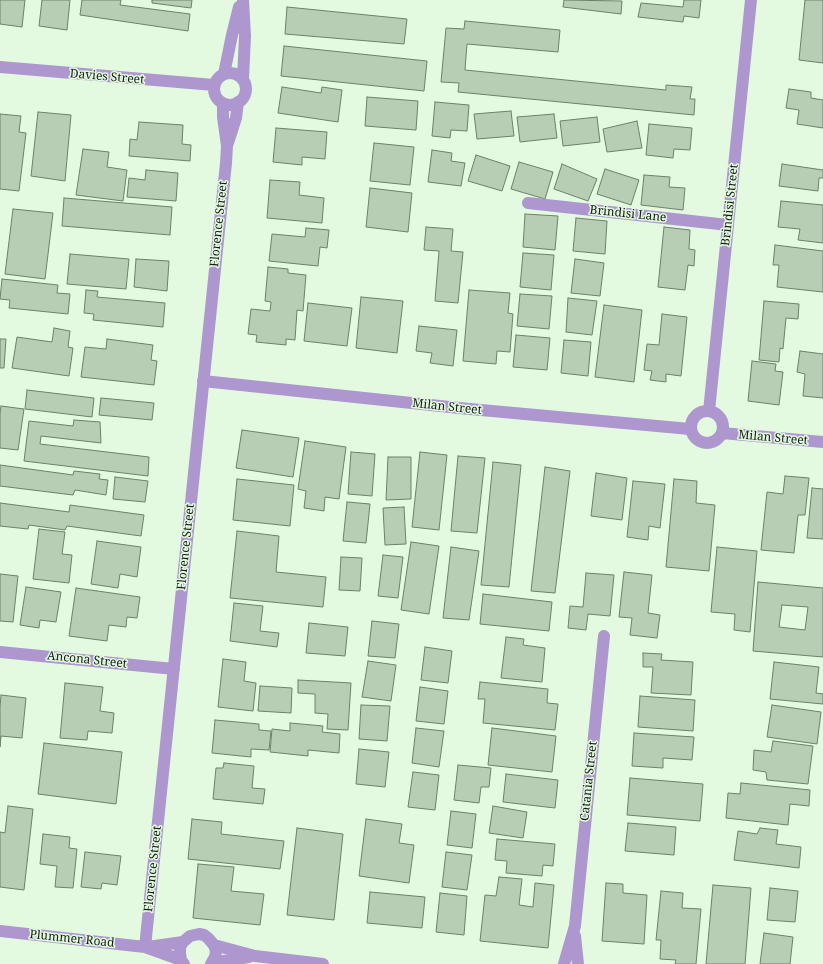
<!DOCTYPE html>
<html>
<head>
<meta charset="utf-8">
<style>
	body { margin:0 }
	canvas { display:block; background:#e3fae1 }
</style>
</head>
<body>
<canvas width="823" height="964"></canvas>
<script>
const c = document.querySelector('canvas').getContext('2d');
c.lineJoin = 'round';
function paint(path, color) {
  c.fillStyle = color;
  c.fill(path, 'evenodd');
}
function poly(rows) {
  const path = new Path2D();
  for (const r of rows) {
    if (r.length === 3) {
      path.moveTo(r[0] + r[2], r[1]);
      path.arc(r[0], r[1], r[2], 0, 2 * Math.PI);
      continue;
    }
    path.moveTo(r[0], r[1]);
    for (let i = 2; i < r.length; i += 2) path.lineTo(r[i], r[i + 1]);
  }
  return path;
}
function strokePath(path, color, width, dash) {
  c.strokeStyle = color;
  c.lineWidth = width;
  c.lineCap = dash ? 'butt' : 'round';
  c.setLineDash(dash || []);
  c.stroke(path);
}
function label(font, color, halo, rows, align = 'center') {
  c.font = font + ' "Noto Serif",serif';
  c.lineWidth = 3;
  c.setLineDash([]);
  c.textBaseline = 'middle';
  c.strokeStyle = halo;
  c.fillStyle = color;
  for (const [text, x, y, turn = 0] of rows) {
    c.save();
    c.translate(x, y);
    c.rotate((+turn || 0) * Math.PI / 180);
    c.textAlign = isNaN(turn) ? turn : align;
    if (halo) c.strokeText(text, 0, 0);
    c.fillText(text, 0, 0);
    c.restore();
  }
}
const building = poly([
	[0,0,25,0,22,27,0,24,0,0],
	[42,0,70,0,67,30,39,26,42,0],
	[82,0,121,0,120,5,190,14,188,31,80,15,82,0],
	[152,0,192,0,191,8,152,3,152,0],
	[564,0,622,1,621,14,563,7,564,0],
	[684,0,701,0,699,18,684,16,683,22,638,17,641,3,683,7,684,0],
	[805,0,823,0,823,63,799,60,805,0],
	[287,7,407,19,404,44,285,34,287,7],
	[465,21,560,30,558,52,467,44,465,70,666,90,666,85,692,87,690,99,695,99,694,115,458,92,459,83,441,82,446,28,464,29,465,21],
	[284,46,427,61,424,91,281,76,284,46],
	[282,87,321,93,322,87,342,90,338,122,278,113,282,87],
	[789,89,811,92,811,98,823,100,823,128,797,124,799,110,786,108,789,89],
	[367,97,418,101,416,130,365,126,367,97],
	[435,102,469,105,467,131,451,130,450,138,432,136,435,102],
	[511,111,514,136,477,139,474,114,511,111],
	[38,112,71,115,65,181,31,176,38,112],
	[0,114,21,116,19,132,26,133,19,191,0,189,0,114],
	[554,114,557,138,520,142,517,117,554,114],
	[597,117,600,142,563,146,560,121,597,117],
	[637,121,642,148,607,152,603,129,637,121],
	[139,122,183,125,182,144,191,145,190,161,129,156,130,139,137,140,139,122],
	[649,124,692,128,690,150,674,149,673,158,646,155,649,124],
	[276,128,327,132,325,159,302,157,302,165,273,162,276,128],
	[374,143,414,147,410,185,370,181,374,143],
	[83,149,109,152,107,167,127,170,123,201,76,195,83,149],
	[432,150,452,153,451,161,465,163,461,186,428,182,432,150],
	[476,155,510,166,502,191,468,181,476,155],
	[519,162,553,172,545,199,511,189,519,162],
	[562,164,597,179,588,201,554,189,562,164],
	[782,164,823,170,823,178,819,178,818,191,779,186,782,164],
	[605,169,639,180,631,205,597,194,605,169],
	[146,170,178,173,176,201,127,197,129,178,145,180,146,170],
	[644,175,670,177,669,187,685,188,683,210,641,205,644,175],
	[270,180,300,182,299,195,324,198,322,223,267,218,270,180],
	[370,188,412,193,408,232,366,227,370,188],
	[64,198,172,207,170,235,62,226,64,198],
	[781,201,823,205,823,243,798,240,800,229,778,227,781,201],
	[13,209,53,213,45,279,5,274,13,209],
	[525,214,558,216,555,250,523,247,525,214],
	[576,218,607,221,605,254,573,251,576,218],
	[426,227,453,229,451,251,463,252,458,303,435,301,439,251,424,250,426,227],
	[664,227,690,230,689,249,695,250,694,266,688,265,685,290,658,287,664,227],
	[306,228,329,230,327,248,320,247,318,266,269,261,272,234,305,237,306,228],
	[775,245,823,251,823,292,777,287,779,265,773,265,775,245],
	[523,253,554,255,551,290,520,287,523,253],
	[70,254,129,259,126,289,67,284,70,254],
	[136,259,169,261,167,291,134,287,136,259],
	[575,259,604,263,600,296,571,293,575,259],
	[268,267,288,269,288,273,306,275,303,311,297,310,295,340,286,339,286,345,256,342,257,335,248,334,251,309,270,311,271,302,265,301,268,267],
	[2,279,58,285,57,293,70,294,68,314,9,308,10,300,0,299,2,279],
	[86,290,98,291,97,297,165,303,163,327,93,320,94,314,84,313,86,290],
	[469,290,510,293,508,313,513,314,510,352,497,351,496,364,463,361,469,290],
	[520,294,552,296,549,329,517,326,520,294],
	[361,297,403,301,397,353,356,348,361,297],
	[568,298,597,301,592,335,566,332,568,298],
	[764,301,799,304,798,319,786,318,783,349,780,348,779,362,759,360,764,301],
	[308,303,352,308,347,346,304,341,308,303],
	[604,305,642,310,634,382,595,377,604,305],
	[662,314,687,317,681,376,666,374,666,382,650,380,652,371,644,370,647,344,659,345,662,314],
	[419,326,457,330,453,366,430,363,432,353,416,351,419,326],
	[54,328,70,331,68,347,73,348,69,376,12,368,17,337,52,342,54,328],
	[516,335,550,338,547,370,513,367,516,335],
	[0,339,6,339,4,368,0,368,0,339],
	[107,339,153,345,151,360,157,361,154,385,81,377,85,347,106,349,107,339],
	[564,340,591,342,588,376,561,373,564,340],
	[800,351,823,354,823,398,803,396,805,374,797,372,800,351],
	[752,361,776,364,775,371,783,372,779,405,748,401,752,361],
	[27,390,94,398,92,417,25,409,27,390],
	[101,398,154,403,152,420,99,415,101,398],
	[1,406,24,409,18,450,0,448,0,414,1,406],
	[74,420,100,422,101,443,41,436,40,444,149,457,148,476,24,461,29,421,73,426,74,420],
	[242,430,299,438,293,477,236,468,242,430],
	[305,441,346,447,339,499,325,497,324,511,304,508,306,491,298,489,305,441],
	[351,452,375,454,372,496,348,494,351,452],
	[420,452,447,455,439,530,412,527,420,452],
	[458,456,485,458,477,533,451,531,458,456],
	[388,457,411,457,411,499,386,500,388,457],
	[493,462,521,465,509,587,481,585,493,462],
	[0,465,73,475,74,471,100,474,99,479,108,480,106,495,75,490,73,495,0,486,0,465],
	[545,467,570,471,555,593,531,591,545,467],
	[596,473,627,478,622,520,591,516,596,473],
	[785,476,809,478,805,515,798,515,794,553,761,550,767,492,783,494,785,476],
	[115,477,148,481,145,502,113,499,115,477],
	[237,479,294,485,290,526,233,520,237,479],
	[674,479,697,481,696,503,715,505,709,571,666,567,674,479],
	[633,481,665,484,660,528,649,526,648,540,627,537,633,481],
	[812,488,823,489,823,539,807,538,812,488],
	[347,502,370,504,366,543,343,541,347,502],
	[0,503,69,512,70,505,144,515,141,536,67,526,65,530,29,525,28,529,0,526,0,503],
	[404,507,406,544,385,545,383,508,404,507],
	[39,529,65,532,62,554,72,555,69,583,33,579,39,529],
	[237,531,279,536,276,572,326,577,323,607,230,598,237,531],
	[97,541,141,547,137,577,120,574,118,588,91,584,97,541],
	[411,542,439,546,429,614,401,610,411,542],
	[451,547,479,551,469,620,443,618,451,547],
	[717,547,757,551,750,632,734,630,735,614,711,612,717,547],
	[383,555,403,557,398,598,378,596,383,555],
	[341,557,362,558,360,591,339,590,341,557],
	[624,572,652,575,648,613,660,615,657,638,630,635,632,618,619,617,624,572],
	[586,573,614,575,610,616,588,614,586,630,568,628,570,606,583,607,586,573],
	[0,574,18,576,13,622,0,621,0,574],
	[758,582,823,588,823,657,753,651,758,582],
	[782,605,808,607,805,630,779,627,782,605],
	[26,587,61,592,56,622,40,620,39,628,20,625,26,587],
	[76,588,140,597,137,618,127,617,126,627,109,625,107,641,69,636,76,588],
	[483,594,552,602,549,631,480,624,483,594],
	[234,603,263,606,260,631,279,633,277,647,230,641,234,603],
	[372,621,399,624,395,658,368,656,372,621],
	[309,623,348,627,345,656,306,653,309,623],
	[506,637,524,639,523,645,545,648,542,682,501,678,506,637],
	[425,647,452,651,448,683,421,680,425,647],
	[643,653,662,654,661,660,693,662,691,695,651,693,653,667,643,667,643,653],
	[223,659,246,662,244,681,256,683,253,711,218,707,223,659],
	[368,661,396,665,391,701,362,697,368,661],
	[774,662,819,667,816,693,823,694,823,704,770,699,774,662],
	[298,680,351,683,348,730,327,729,328,714,315,713,315,694,298,693,298,680],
	[480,682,548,689,547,703,558,704,555,730,483,723,485,699,478,699,480,682],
	[65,683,103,687,100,711,114,713,112,733,88,731,87,740,60,738,65,683],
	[260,686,292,688,291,713,258,711,260,686],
	[420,687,448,691,444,724,416,721,420,687],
	[1,695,26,698,22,738,1,736,0,747,0,707,1,695],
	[640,696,695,700,693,731,638,727,640,696],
	[361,705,390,706,387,741,359,739,361,705],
	[772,705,821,712,817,744,767,737,772,705],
	[215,720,259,724,259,730,271,731,269,750,251,749,251,757,212,753,215,720],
	[290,723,323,726,322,732,340,734,339,753,308,750,308,756,270,752,272,729,290,731,290,723],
	[416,728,444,731,439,767,412,763,416,728],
	[492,728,556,736,552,772,488,765,492,728],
	[634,733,694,737,692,760,663,758,663,768,632,766,634,733],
	[773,741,813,746,808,784,767,780,766,772,753,770,754,750,771,752,773,741],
	[44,743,122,752,116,804,38,794,44,743],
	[359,749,389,752,385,787,356,784,359,749],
	[224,763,254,766,252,788,265,789,263,804,213,799,216,768,223,768,224,763],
	[458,765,491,768,489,787,481,787,479,803,454,800,458,765],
	[413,772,439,775,435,810,408,807,413,772],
	[506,774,558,780,555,808,503,802,506,774],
	[630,778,703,784,700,821,627,815,630,778],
	[741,783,810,790,809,806,790,804,788,825,726,818,728,793,740,794,741,783],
	[8,806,33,809,24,890,0,887,0,832,5,833,8,806],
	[493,806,527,812,523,838,489,833,493,806],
	[451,811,476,814,472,848,447,845,451,811],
	[192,819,222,822,221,834,284,841,280,869,188,859,192,819],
	[366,819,402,824,399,843,414,845,409,883,359,876,366,819],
	[628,823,676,827,674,855,625,851,628,823],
	[297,828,343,834,334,920,287,915,297,828],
	[760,828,778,830,776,844,801,847,799,868,734,860,738,831,757,834,760,828],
	[43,834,70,837,69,848,77,849,73,888,55,887,57,866,40,864,43,834],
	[497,839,555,844,553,866,543,865,542,876,506,873,507,861,495,860,497,839],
	[85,852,121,856,117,885,102,883,101,889,81,887,85,852],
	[446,852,472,855,467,890,442,887,446,852],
	[198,864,234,867,231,891,264,894,260,925,193,918,198,864],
	[499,877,522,879,519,905,533,907,535,883,554,885,548,948,480,941,485,895,496,896,499,877],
	[606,883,623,884,623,893,647,895,644,944,602,941,606,883],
	[713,885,751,888,745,964,706,964,713,885],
	[770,888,798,891,795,922,767,920,770,888],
	[661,891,683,893,682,908,701,909,696,964,675,964,676,960,660,959,661,940,656,940,661,891],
	[370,892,425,897,422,928,367,923,370,892],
	[440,893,467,896,464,935,436,932,440,893],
	[764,933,793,937,790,964,760,964,764,933]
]);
paint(building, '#b7ceb5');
strokePath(building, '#6c806a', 1);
strokePath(poly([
	[0,67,214,85],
	[230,89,16],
	[224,74,232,35,239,7],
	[243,79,245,36,243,0],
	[228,143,236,118,238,102],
	[528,203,728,225],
	[203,381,459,408,690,429],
	[707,427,16],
	[709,411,751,0],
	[722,433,823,442],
	[0,652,174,669],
	[0,931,145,947,181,960],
	[575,936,578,964],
	[214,945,255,956,323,964],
	[145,947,226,163,227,146,223,117,223,103],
	[148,947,183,942],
	[212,963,249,957],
	[184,964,181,960,180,953,180,947,183,942,190,936,199,934,204,935,208,938,214,945,216,951,215,957,211,964],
	[564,964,575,926,604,636]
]), '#ad97ce', 12);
label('12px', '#131c13', '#e3fae1', [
	["Davies Street",107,77,5],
	["Brindisi Street",730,205,-84],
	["Brindisi Lane",628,214,6],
	["Florence Street",219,224,-84],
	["Milan Street",447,407,6],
	["Milan Street",773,438,5],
	["Florence Street",186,547,-84],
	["Ancona Street",87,660,6],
	["Catania Street",589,781,-84],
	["Florence Street",153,869,-84],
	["Plummer Road",72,939,6]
]);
</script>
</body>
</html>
